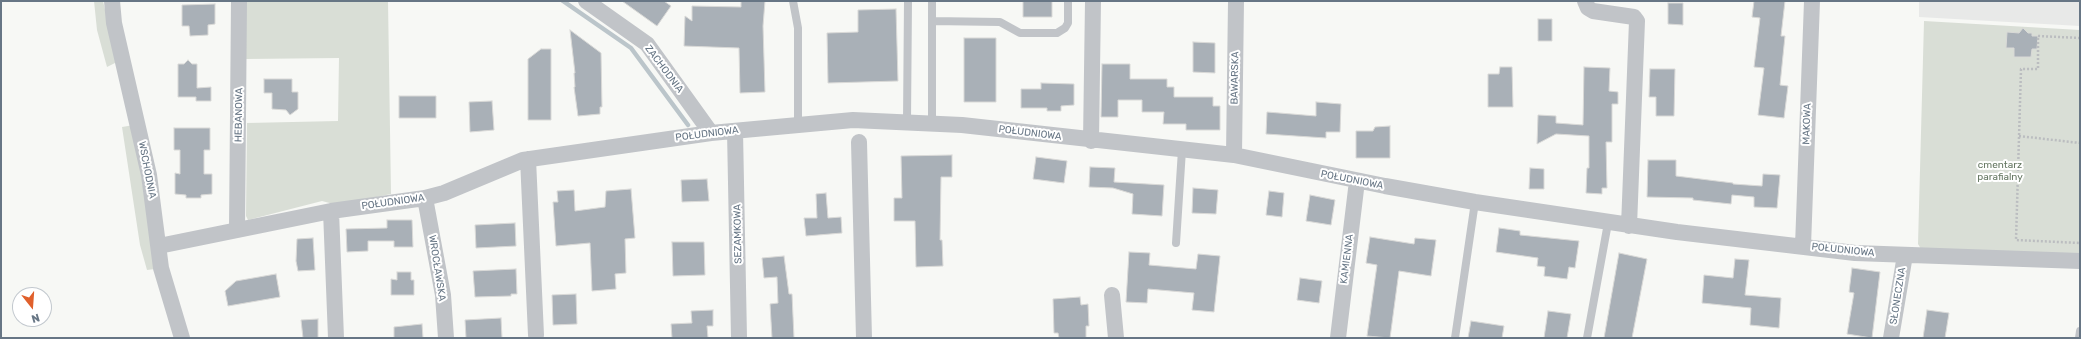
<!DOCTYPE html>
<html>
<head>
<meta charset="utf-8">
<style>
	body { margin:0 }
	#map { position:relative; width:2081px; height:339px; overflow:hidden; background:#f7f8f5; font-family:Rubik,sans-serif }
	canvas { display:block }
	.frame { position:absolute; inset:0; border:2px solid #677685; pointer-events:none }
	.north { position:absolute; left:12px; top:287px; width:40px; height:40px; box-sizing:border-box; background:#fff; border:1px solid #c2c8ce; border-radius:50%; rotate:163deg; font-size:11px; font-weight:700; line-height:16px; text-align:center; color:#677685 }
	.north::after { content:''; display:block; margin:auto; width:14px; height:18px; background:#e0602c; clip-path:polygon(50% 0,100% 100%,50% 72%,0 100%) }
</style>
</head>
<body>
<div id="map">
<canvas width="2081" height="339"></canvas>
<div class="frame"></div>
<div class="north">N</div>
</div>
<script>
const c = document.querySelector('canvas').getContext('2d');
c.lineJoin = 'round';
function paint(path, color) {
  c.fillStyle = color;
  c.fill(path, 'evenodd');
}
function poly(rows) {
  const path = new Path2D();
  for (const r of rows) {
    path.moveTo(r[0], r[1]);
    for (let i = 2; i < r.length; i += 2) path.lineTo(r[i], r[i + 1]);
  }
  return path;
}
function strokePath(path, color, width, dash) {
  c.strokeStyle = color;
  c.lineWidth = width;
  c.lineCap = dash ? 'butt' : 'round';
  c.setLineDash(dash || []);
  c.stroke(path);
}
function label(font, color, halo, rows, align = 'center') {
  c.font = font + ' Rubik,sans-serif';
  c.lineWidth = 4;
  c.setLineDash([]);
  c.textBaseline = 'middle';
  c.strokeStyle = halo;
  c.fillStyle = color;
  for (const [text, x, y, turn = 0] of rows) {
    c.save();
    c.translate(x, y);
    c.rotate((+turn || 0) * Math.PI / 180);
    c.textAlign = isNaN(turn) ? turn : align;
    if (halo) c.strokeText(text, 0, 0);
    c.fillText(text, 0, 0);
    c.restore();
  }
}
paint(poly([
	[1919,1,2080,1,2080,26,1919,17]
]), '#e8e9e8');
paint(poly([
	[94,1,103,1,117,62,107,67,97,30],
	[245,1,388,1,391,194,337,205,322,201,248,220,246,216,247,123,338,121,339,58,246,59],
	[1924,21,2080,30,2080,255,1921,249,1918,244],
	[134,125,155,269,147,270,140,245,122,127]
]), '#d9ded6');
strokePath(poly([
	[563,1,631,48,688,125]
]), '#bbc5ca', 4.5);
const building = poly([
	[622,1,664,1,671,6,657,26,622,1],
	[741,1,765,1,763,26,765,92,740,93,739,48,684,46,685,16,692,21,692,6,741,7,741,1],
	[1023,1,1052,1,1052,17,1023,17,1023,1],
	[1754,1,1785,1,1781,36,1785,36,1780,85,1788,86,1784,118,1758,115,1764,68,1754,67,1760,18,1752,17,1754,1],
	[1668,3,1683,3,1683,25,1668,24,1668,3],
	[215,4,215,24,208,25,208,35,190,36,189,26,182,26,182,5,215,4],
	[896,9,898,81,828,83,827,33,858,32,858,10,896,9],
	[1538,19,1552,19,1552,41,1538,41,1538,19],
	[2023,28,2028,33,2032,33,2032,36,2038,36,2037,49,2032,49,2031,57,2014,57,2014,48,2006,48,2007,32,2019,33,2023,28],
	[570,30,601,53,602,107,600,107,600,114,578,116,574,87,575,87,574,73,575,73,570,30],
	[964,38,996,38,996,102,964,102,964,38],
	[1193,42,1215,43,1215,73,1193,72,1193,42],
	[541,49,551,49,551,120,528,120,528,59,541,49],
	[188,60,192,64,197,64,197,88,211,87,211,101,196,101,196,97,178,97,178,64,184,64,188,60],
	[1102,64,1130,64,1130,79,1167,79,1167,87,1174,87,1174,97,1213,97,1213,106,1220,106,1220,130,1186,130,1186,124,1163,124,1164,112,1142,112,1142,100,1118,100,1118,117,1101,117,1102,64],
	[1500,67,1512,67,1513,107,1488,107,1488,74,1499,74,1500,67],
	[1584,67,1610,68,1609,91,1618,92,1618,104,1612,104,1612,142,1606,142,1607,188,1602,188,1602,194,1586,193,1587,168,1589,168,1589,136,1556,134,1537,144,1538,115,1556,116,1556,123,1583,125,1584,67],
	[1650,69,1675,69,1674,116,1656,116,1656,97,1649,97,1650,69],
	[264,79,292,79,292,92,298,92,298,109,290,115,286,110,272,109,272,93,264,93,264,79],
	[1041,83,1074,84,1074,105,1061,106,1061,111,1047,111,1047,108,1021,108,1021,89,1041,89,1041,83],
	[399,96,436,96,436,118,399,118,399,96],
	[492,101,494,130,470,132,469,102,492,101],
	[1316,102,1341,104,1340,132,1326,132,1326,138,1266,134,1267,112,1316,116,1316,102],
	[1390,126,1390,158,1356,158,1356,131,1373,131,1375,127,1390,126],
	[174,128,210,128,210,150,204,150,204,174,212,174,212,194,201,195,201,198,186,198,186,195,175,194,175,173,180,174,180,150,174,150,174,128],
	[952,155,952,177,941,177,940,240,942,240,943,266,916,267,915,221,894,221,894,198,902,198,901,156,952,155],
	[1036,157,1067,161,1064,183,1033,179,1036,157],
	[1648,160,1676,160,1676,176,1733,183,1733,184,1762,186,1763,174,1780,175,1777,208,1754,207,1754,197,1732,195,1731,204,1693,200,1693,198,1647,197,1648,160],
	[1090,167,1115,168,1114,182,1164,185,1162,216,1132,214,1133,194,1113,188,1089,187,1090,167],
	[1530,168,1544,169,1544,189,1529,189,1530,168],
	[707,179,709,201,682,202,681,180,707,179],
	[1193,188,1218,190,1216,214,1192,213,1193,188],
	[631,189,635,238,625,239,626,273,615,274,616,289,592,291,590,243,556,246,553,202,558,202,557,191,574,190,575,211,605,207,606,191,631,189],
	[1269,191,1284,193,1282,217,1266,215,1269,191],
	[826,193,828,218,841,217,842,233,806,236,804,218,817,218,816,194,826,193],
	[1310,195,1335,200,1331,225,1306,221,1310,195],
	[387,220,412,220,413,247,394,247,394,241,368,241,368,251,347,252,346,229,387,228,387,220],
	[515,223,516,246,476,248,475,225,515,223],
	[1499,228,1520,231,1520,235,1579,241,1575,268,1569,267,1567,279,1544,276,1545,267,1537,266,1538,258,1496,252,1499,228],
	[1370,237,1414,244,1415,238,1436,240,1431,276,1399,271,1390,338,1367,336,1377,265,1366,263,1370,237],
	[313,238,315,270,298,271,296,261,297,239,313,238],
	[672,242,704,242,705,275,673,276,672,242],
	[1129,252,1150,253,1149,265,1196,269,1198,254,1220,256,1214,312,1192,310,1194,293,1148,289,1147,303,1126,302,1129,252],
	[1619,253,1647,259,1632,338,1604,338,1619,253],
	[784,256,789,294,792,294,794,338,772,338,770,304,778,303,777,277,764,278,762,258,784,256],
	[1735,259,1749,260,1745,295,1781,298,1779,328,1750,325,1751,308,1702,303,1704,275,1733,278,1735,259],
	[1852,268,1880,272,1872,338,1847,334,1854,293,1849,292,1852,268],
	[516,269,517,294,511,294,511,296,475,297,473,271,516,269],
	[397,272,411,272,411,280,414,280,414,295,391,295,391,279,397,280,397,272],
	[276,274,280,297,228,306,225,291,236,281,276,274],
	[1300,278,1322,281,1319,303,1297,300,1300,278],
	[576,294,577,324,553,325,552,295,576,294],
	[1080,297,1081,305,1088,304,1089,326,1086,326,1086,338,1059,338,1058,333,1054,333,1053,299,1080,297],
	[713,310,713,326,707,326,708,338,672,338,671,324,692,323,691,311,713,310],
	[1927,310,1949,313,1945,338,1923,338,1927,310],
	[1548,311,1571,314,1567,338,1544,338,1548,311],
	[501,318,502,338,466,338,465,320,501,318],
	[318,319,318,338,303,338,301,320,318,319],
	[1471,321,1504,326,1502,338,1468,338,1471,321],
	[422,324,423,338,394,338,394,327,422,324]
]);
paint(building, '#a9b0b7');
strokePath(building, '#d9d9d7', 1);
strokePath(poly([
	[2080,38,2038,36,2038,69,2021,69,2016,240,2080,243],
	[2019,136,2080,143]
]), '#bbbdc0', 2.5, [2, 2]);
strokePath(poly([
	[793,1,798,28,798,126],
	[932,21,1000,22,1020,33,1057,33,1065,28,1068,23,1068,1],
	[907,121,908,1],
	[932,123,932,1],
	[1176,243,1182,150],
	[1455,338,1475,202],
	[1587,338,1608,223],
	[2079,338,2080,331]
]), '#c1c4c8', 8);
strokePath(poly([
	[112,1,114,23,149,175,161,268,182,338],
	[586,1,647,44,711,133],
	[1585,1,1588,8,1593,11,1634,17,1637,21,1629,226],
	[735,131,739,338],
	[1091,141,1093,1],
	[859,142,864,338],
	[1234,155,1236,1],
	[528,159,536,335],
	[425,198,443,295,446,338],
	[331,211,336,338],
	[237,229,239,1],
	[159,246,331,211,425,198,444,193,523,160,711,133,853,120,962,125,1234,155,1385,186,1475,202,1677,232,1855,253,2080,261],
	[1803,246,1812,1],
	[1112,295,1116,338],
	[1338,338,1357,181],
	[1891,338,1905,255]
]), '#c1c4c8', 16);
label('10px', '#677685', '#fff', [
	["ZACHODNIA",664,69,53],
	["BAWARSKA",1235,78,-89],
	["HEBANOWA",239,115,-89],
	["MAKOWA",1807,124,-88],
	["POŁUDNIOWA",1030,133,7],
	["POŁUDNIOWA",707,134,-7],
	["WSCHODNIA",147,170,79],
	["POŁUDNIOWA",1352,180,11],
	["POŁUDNIOWA",393,202,-8],
	["SEZAMKOWA",738,234,-91],
	["POŁUDNIOWA",1843,250,6],
	["KAMIENNA",1347,259,-83],
	["WROCŁAWSKA",437,268,81],
	["SŁONECZNA",1898,296,-81]
]);
label('10px', '#657762', '#fff', [
	["cmentarz",2000,165],
	["parafialny",2000,177]
]);
</script>
</body>
</html>
